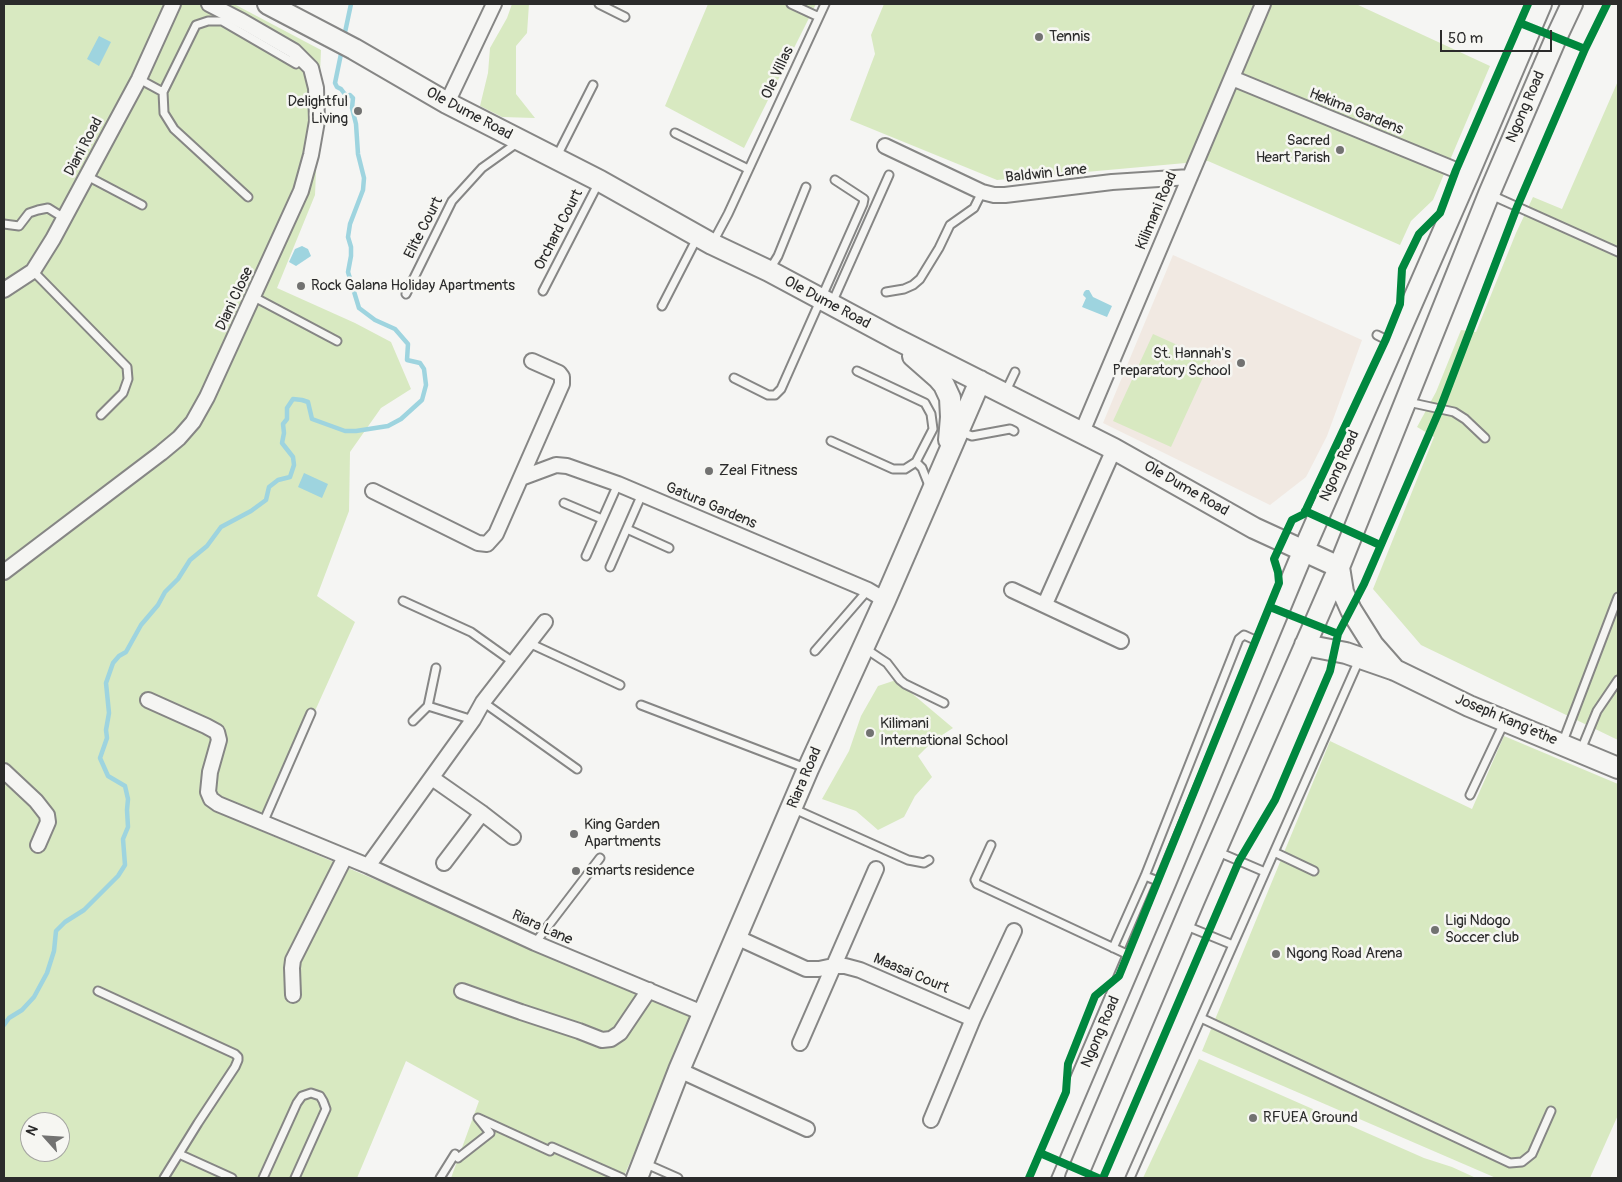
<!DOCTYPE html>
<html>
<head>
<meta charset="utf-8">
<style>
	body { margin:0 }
	#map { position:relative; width:1622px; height:1182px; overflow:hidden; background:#f5f5f3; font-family:Pangolin,sans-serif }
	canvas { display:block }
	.frame { position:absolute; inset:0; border:5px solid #2b2b2b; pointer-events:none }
	.north { position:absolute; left:20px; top:1112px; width:50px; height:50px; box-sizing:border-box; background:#f6f6f2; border:1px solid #a5a5a2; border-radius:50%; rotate:296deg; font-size:14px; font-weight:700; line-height:20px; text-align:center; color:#2b2b2b }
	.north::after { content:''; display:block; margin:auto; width:18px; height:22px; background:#727271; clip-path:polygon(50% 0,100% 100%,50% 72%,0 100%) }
	.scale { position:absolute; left:1440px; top:30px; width:112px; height:22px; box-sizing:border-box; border:2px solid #2b2b2b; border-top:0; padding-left:6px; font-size:15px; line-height:18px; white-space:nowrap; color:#2b2b2b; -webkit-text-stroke:4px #f6f6f2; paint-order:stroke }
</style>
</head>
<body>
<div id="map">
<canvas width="1622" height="1182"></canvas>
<div class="frame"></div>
<div class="north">N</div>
<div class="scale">50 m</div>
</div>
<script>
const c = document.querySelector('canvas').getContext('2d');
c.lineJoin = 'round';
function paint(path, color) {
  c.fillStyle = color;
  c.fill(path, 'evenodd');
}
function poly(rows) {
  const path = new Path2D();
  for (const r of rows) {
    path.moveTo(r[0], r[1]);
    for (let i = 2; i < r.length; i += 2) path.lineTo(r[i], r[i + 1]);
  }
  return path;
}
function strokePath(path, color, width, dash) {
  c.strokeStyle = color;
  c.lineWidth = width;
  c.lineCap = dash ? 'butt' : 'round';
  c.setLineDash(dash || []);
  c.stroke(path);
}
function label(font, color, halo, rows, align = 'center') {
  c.font = font + ' Pangolin,sans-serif';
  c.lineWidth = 5;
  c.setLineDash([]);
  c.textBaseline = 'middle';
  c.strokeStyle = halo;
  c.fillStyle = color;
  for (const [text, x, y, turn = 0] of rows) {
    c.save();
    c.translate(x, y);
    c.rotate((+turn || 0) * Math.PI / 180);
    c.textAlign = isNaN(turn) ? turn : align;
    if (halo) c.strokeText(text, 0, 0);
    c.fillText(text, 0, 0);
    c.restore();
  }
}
paint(poly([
	[1173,255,1362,340,1327,436,1306,477,1270,505,1103,423]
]), '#f1e9e2');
paint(poly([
	[4,4,234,4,321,50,315,195,277,288,355,323,391,342,411,389,381,408,350,452,349,511,317,596,355,622,261,831,696,1016,623,1178,451,1178,479,1101,406,1061,357,1178,4,1178],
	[30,1122,60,1122,60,1152,30,1152],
	[512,4,529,4,527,33,516,46,516,94,535,118,502,117,480,106,488,73,490,48,507,18],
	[708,4,816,4,744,148,665,106],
	[884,4,1356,4,1490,66,1433,200,1411,221,1400,245,1208,161,997,180,850,120,875,54,871,35],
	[1618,81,1618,740,1421,645,1373,589,1434,437,1417,427,1436,392,1461,330,1476,332,1516,233,1533,197,1562,209],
	[1153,334,1211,360,1171,447,1113,421],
	[896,680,953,728,933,741,918,756,932,777,915,796,904,817,878,830,856,811,822,799,849,751,861,716,878,686],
	[1504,736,1618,784,1618,1115,1590,1178,1496,1178,1202,1051,1330,741,1472,809],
	[1199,1059,1424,1158,1452,1167,1476,1178,1143,1178]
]), '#d8e9c1');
paint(poly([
	[99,36,111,42,99,66,87,59],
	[302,246,308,249,311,256,296,266,289,262,295,249],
	[1086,290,1089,290,1093,297,1112,306,1107,317,1082,307,1086,298,1083,295,1084,292],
	[304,473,328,484,322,498,298,487]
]), '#9ed4df');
strokePath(poly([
	[344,37,351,4],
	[4,1025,9,1018,22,1010,34,997,47,973,54,951,56,931,65,922,84,910,118,876,125,865,123,839,128,827,127,810,128,799,125,786,108,776,100,758,107,738,106,730,109,713,106,683,113,663,119,656,126,652,141,625,158,605,165,592,178,579,190,560,207,546,221,527,251,511,266,500,269,487,278,480,290,477,294,465,293,457,282,443,284,433,283,424,287,419,287,408,293,399,302,400,308,402,312,419,345,431,356,431,388,426,401,419,422,400,426,385,424,369,420,363,407,360,408,344,395,329,375,320,359,308,348,272,351,256,351,247,348,237,350,224,363,190,364,178,358,154,356,124,352,108,353,98,350,95,347,96,344,93,341,89,337,87,335,83,342,49]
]), '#9ed4df', 4.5);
const lane = poly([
	[599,4,625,17],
	[819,17,825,4],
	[139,79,163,92,164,113,174,129,248,197],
	[163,92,196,25,208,21,222,21,296,64],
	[675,133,748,169],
	[557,156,593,85],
	[87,176,142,205],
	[1491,195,1618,252],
	[4,224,19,226,29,213,38,210,48,208,64,218],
	[712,244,728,214,819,17,791,4],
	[770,269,778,256,806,187],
	[33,271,127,367,128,379,123,393,101,415],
	[543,291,599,182],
	[886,292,904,289,913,285,920,279,939,248,950,225,974,208,982,192],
	[406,294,452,201,482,168,517,143],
	[254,297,337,341],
	[832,303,889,175],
	[662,306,697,238],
	[1377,335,1393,343],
	[734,378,768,395,775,395,781,389,863,204,864,199,835,180],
	[1005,393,1015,372],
	[1408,402,1454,412,1465,419,1485,438],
	[959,431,972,436,1010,429,1014,431],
	[831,441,893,469,905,469,916,462,933,429,931,414,925,403,857,371],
	[916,462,922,468,930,488],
	[564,503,602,519],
	[627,529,669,548],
	[586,556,618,484],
	[610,567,642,494],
	[403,601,471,632,513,662],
	[529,643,620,685],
	[866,649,887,663,900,680,905,684,944,703],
	[815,651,868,590],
	[483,702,577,769],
	[641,705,808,769],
	[428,706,473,720],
	[413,721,428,706,436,668],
	[1562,744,1618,597],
	[1581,750,1597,711,1618,680],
	[1470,795,1504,723],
	[792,808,908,860,924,863,929,860],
	[263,823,311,713],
	[991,845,975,880,977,884,1133,957],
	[1216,851,1265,872],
	[1274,852,1314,871],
	[1145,876,1163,883],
	[1184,925,1233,945],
	[535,943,600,858],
	[1113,948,1145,876,1239,639,1244,635,1264,644],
	[98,991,235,1054,238,1057,238,1060,235,1067,198,1123,164,1178],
	[1201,1018,1510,1163,1522,1162,1532,1154,1551,1111],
	[179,1154,232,1178],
	[644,1163,678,1178],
	[263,1178,297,1103,302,1096,311,1093,320,1096,323,1101,326,1109,295,1178],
	[440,1178,455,1154,458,1158,490,1133,478,1118,550,1151,552,1147,622,1178],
	[1130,1178,1359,660]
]);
const street = poly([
	[1232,78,1468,175],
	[447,103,494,4],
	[885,146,982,192,994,195,1005,195,1112,182,1190,177],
	[4,290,33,271,53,239,139,79,173,4],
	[1082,432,1263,4],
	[521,478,556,465,567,466,618,484,868,590,885,600],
	[373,491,478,543,487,544,496,534,562,384,562,377,559,373,532,361],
	[4,572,161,453,179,438,193,422,207,397,301,191,311,155,317,121,316,88,311,68,294,51,242,21,209,4],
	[1012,590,1121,641],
	[1045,604,1114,449],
	[148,700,206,726,217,732,219,740,210,772,208,792,211,799,218,804,368,866,535,943,705,1014],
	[4,771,36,801,47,815,48,822,38,845],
	[432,778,482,813,513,837],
	[444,863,482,813],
	[368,866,473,720,483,702,545,622],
	[736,937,806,969,819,969,833,966,845,966,860,970,973,1019],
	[462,991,521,1012,579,1031,602,1040,611,1039,620,1033,649,990],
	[293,995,292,968,293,960,345,857],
	[800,1043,876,869],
	[679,1070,807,1129],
	[931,1120,973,1019,1014,931]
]);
const secondary = poly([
	[268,4,354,49,447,103,600,181,712,244,769,271,894,338,1114,449,1254,528,1339,567,1343,592,1351,610,1373,645,1395,670],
	[913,356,938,378,944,385,950,398,951,417,949,440],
	[1305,645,1346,653,1395,670,1469,706,1618,768],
	[637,1178,679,1070,808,769,885,600,980,381],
	[1039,1178,1165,883,1303,552,1468,175,1541,4],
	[1076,1178,1194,900,1335,577,1489,194,1556,38,1572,4]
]);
strokePath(lane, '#868685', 11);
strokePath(street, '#868685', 18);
strokePath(secondary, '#868685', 24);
strokePath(lane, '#f5f5f3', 7);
strokePath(street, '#f5f5f3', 14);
strokePath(secondary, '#f5f5f3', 20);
strokePath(poly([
	[1520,23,1585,49],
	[1305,511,1380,545],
	[1270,607,1338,634],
	[1040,1153,1098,1178],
	[1029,1178,1066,1092,1068,1064,1095,996,1119,976,1279,583,1278,572,1274,559,1292,520,1304,514,1386,339,1400,304,1402,269,1419,234,1440,213,1456,170,1528,4],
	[1103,1178,1239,861,1275,800,1330,671,1338,634,1364,584,1440,409,1517,207,1585,49,1607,4]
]), '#00873e', 8);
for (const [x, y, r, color] of [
	[1039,37,5,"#727271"],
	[358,111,5,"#727271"],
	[1340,150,5,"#727271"],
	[301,286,5,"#727271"],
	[1241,363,5,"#727271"],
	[709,471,5,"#727271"],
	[870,733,5,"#727271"],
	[574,834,5,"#727271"],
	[576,871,5,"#727271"],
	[1435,930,5,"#727271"],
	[1276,954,5,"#727271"],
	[1253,1118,5,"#727271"]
]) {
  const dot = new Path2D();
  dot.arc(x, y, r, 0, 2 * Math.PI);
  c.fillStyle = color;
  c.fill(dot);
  strokePath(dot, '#f6f6f2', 2);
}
label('15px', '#2b2b2b', '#f6f6f2', [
	["Tennis",1049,37],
	["Delightful",348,102,"right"],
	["Living",348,119,"right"],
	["Sacred",1330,141,"right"],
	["Heart Parish",1330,158,"right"],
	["Rock Galana Holiday Apartments",311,286],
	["St. Hannah's",1231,354,"right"],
	["Preparatory School",1231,371,"right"],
	["Zeal Fitness",719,471],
	["Kilimani",880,724],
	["International School",880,741],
	["King Garden",584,825],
	["Apartments",584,842],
	["smarts residence",586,871],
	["Ligi Ndogo",1445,921],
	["Soccer club",1445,938],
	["Ngong Road Arena",1286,954],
	["RFUEA Ground",1263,1118]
], 'left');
label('15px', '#2b2b2b', '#f6f6f2', [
	["Ole Villas",778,73,-65],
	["Ngong Road",1526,107,-67],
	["Hekima Gardens",1356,112,22],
	["Ole Dume Road",469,114,28],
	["Diani Road",84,147,-62],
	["Baldwin Lane",1046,174,-6],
	["Kilimani Road",1157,211,-67],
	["Elite Court",424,228,-63],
	["Orchard Court",559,230,-63],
	["Diani Close",235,299,-65],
	["Ole Dume Road",827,303,28],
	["Ngong Road",1340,466,-66],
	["Ole Dume Road",1186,489,30],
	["Gatura Gardens",711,506,23],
	["Joseph Kang'ethe",1506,720,23],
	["Riara Road",805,778,-67],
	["Riara Lane",542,928,24],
	["Maasai Court",911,974,23],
	["Ngong Road",1101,1032,-67]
]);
</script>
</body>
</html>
